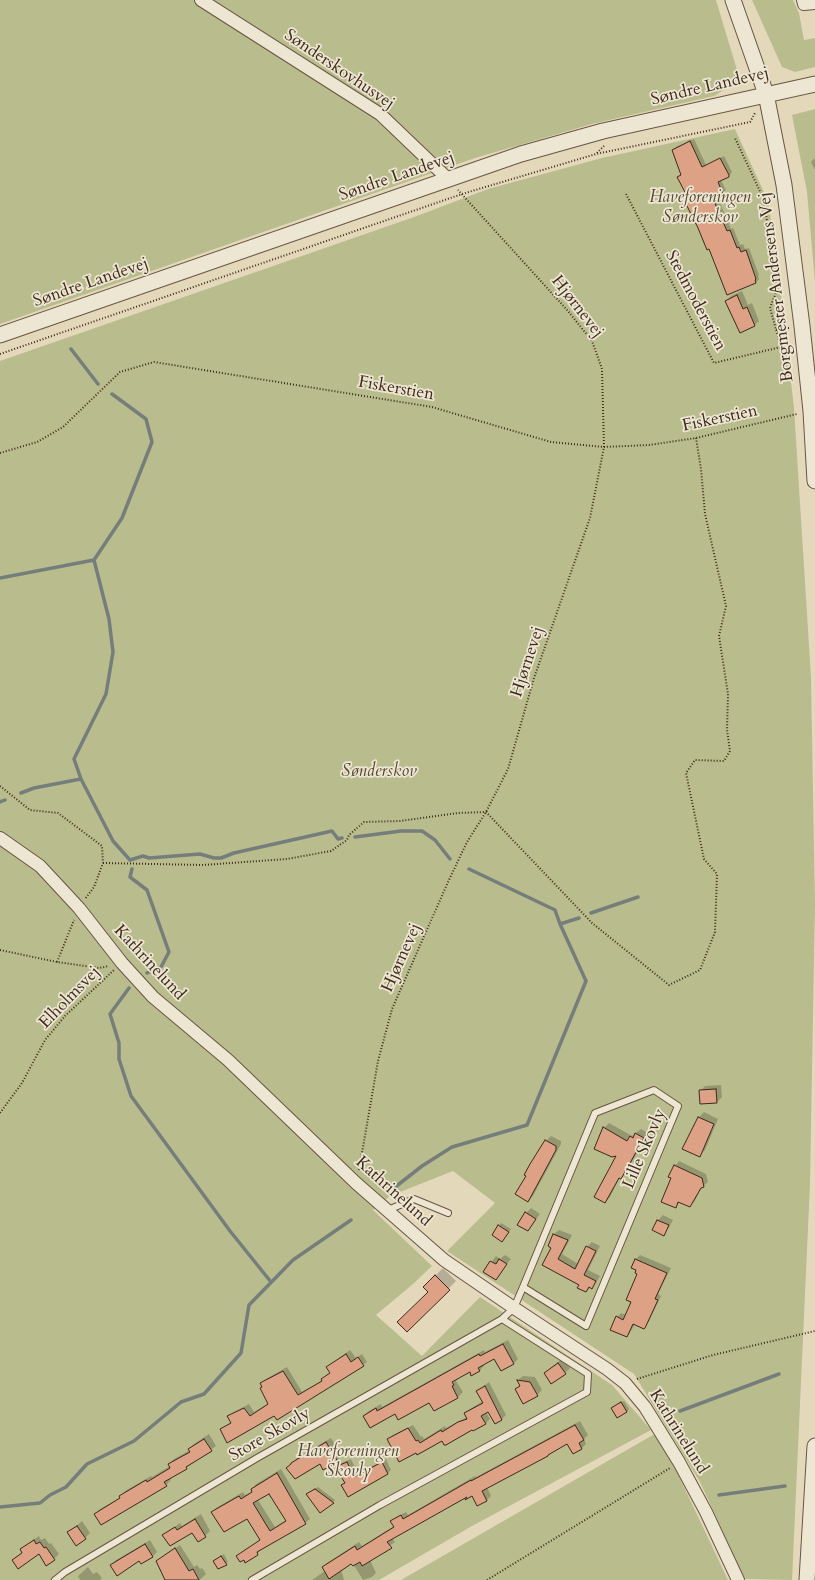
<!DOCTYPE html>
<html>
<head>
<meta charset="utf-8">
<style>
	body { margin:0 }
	canvas { display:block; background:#e4d8bb }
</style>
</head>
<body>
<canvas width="815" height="1580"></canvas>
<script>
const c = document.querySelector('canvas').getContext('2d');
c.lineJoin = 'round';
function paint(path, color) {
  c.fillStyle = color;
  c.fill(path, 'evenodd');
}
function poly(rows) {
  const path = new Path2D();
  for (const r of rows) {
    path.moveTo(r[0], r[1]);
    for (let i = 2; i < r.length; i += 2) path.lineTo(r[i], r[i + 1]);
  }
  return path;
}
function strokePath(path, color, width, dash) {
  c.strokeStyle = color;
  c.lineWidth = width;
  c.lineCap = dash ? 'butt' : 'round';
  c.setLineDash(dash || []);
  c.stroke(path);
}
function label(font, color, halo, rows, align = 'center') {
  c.font = font + ' Cardo,serif';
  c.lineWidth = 3.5;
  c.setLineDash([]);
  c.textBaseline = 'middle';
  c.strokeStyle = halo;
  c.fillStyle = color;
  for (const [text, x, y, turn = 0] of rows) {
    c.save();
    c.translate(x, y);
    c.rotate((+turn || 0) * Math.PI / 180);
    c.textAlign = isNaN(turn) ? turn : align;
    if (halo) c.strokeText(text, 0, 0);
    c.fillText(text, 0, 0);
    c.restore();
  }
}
paint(poly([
	[0,0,716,0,740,80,714,96,592,124,475,158,0,324],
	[752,0,793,0,799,13,804,40,815,38,815,67,795,72,782,67],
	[815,109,815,282,807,192,792,115],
	[735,129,768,201,777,260,794,408,811,677,815,905,810,1184,792,1580,745,1579,700,1482,634,1374,447,1251,495,1203,453,1171,390,1196,373,1210,432,1266,413,1284,376,1315,422,1356,480,1297,612,1385,651,1430,472,1526,379,1580,0,1580,0,361,414,217,488,189,602,158],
	[658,1432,728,1580,401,1580]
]), '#b9bd8d');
paint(poly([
	[694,139,706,165,724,156,732,172,729,176,721,180,726,190,717,196,731,229,733,228,740,245,743,244,745,249,749,248,759,275,758,276,759,279,756,283,709,248,707,249,684,196,686,193,678,177,682,173,673,151,676,147],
	[815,158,815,170,811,162],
	[742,291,748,305,752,303,759,321,755,325,726,301,731,296],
	[721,1085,722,1097,717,1102,700,1091,705,1086],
	[704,1112,718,1119,705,1150,700,1155,684,1148,699,1117],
	[609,1123,632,1136,641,1129,648,1133,626,1173,620,1177,610,1197,605,1202,618,1155,604,1128],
	[551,1136,561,1141,561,1144,533,1196,528,1201,528,1175,546,1141],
	[679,1161,706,1174,708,1182,702,1187,694,1202,690,1206,680,1202,675,1207,673,1177,675,1166],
	[531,1208,540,1214,528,1230,526,1213],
	[663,1215,673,1220,668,1229,663,1234,654,1230,658,1220],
	[501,1223,511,1229,502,1241,493,1235],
	[559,1230,572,1235,562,1254,578,1264,587,1247,592,1242,600,1246,588,1270,600,1276,596,1283,586,1291,580,1284,543,1264,553,1247,549,1246,554,1234],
	[505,1255,511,1259,496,1278,485,1271,496,1256,500,1259],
	[640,1255,671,1268,658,1294,661,1296,648,1323,644,1328,635,1324,631,1331,627,1336,617,1317,621,1313,626,1315,632,1301,639,1273,638,1270,633,1267,636,1259],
	[443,1268,456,1281,407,1330,429,1292,424,1287],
	[508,1340,518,1359,513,1364,495,1358,483,1364,484,1366,479,1371,470,1371,457,1378,458,1379,456,1381,463,1392,458,1397,434,1410,429,1401,395,1413,364,1416,369,1411,381,1404,382,1407,484,1350,485,1352],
	[350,1350,356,1358,362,1354,367,1362,315,1396,277,1419,275,1415,222,1429,231,1422,228,1417,232,1413,249,1404,254,1412,269,1403,262,1383,266,1379,287,1367,302,1392,323,1380,331,1372,327,1367],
	[563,1358,570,1368,565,1373,545,1373],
	[523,1376,535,1377,542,1390,537,1395,516,1389,520,1385,518,1380],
	[489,1382,506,1415,502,1419,496,1422,489,1411,486,1412,490,1419,485,1424,442,1439,417,1452,389,1439,393,1435,413,1425,421,1437,422,1436,424,1439,445,1426,446,1428,467,1417,465,1413,470,1409,483,1401,477,1391],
	[624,1401,629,1409,627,1412,615,1406],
	[580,1421,588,1435,584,1439,586,1444,582,1448,567,1443,552,1451,548,1455,487,1487,491,1496,487,1500,478,1505,470,1494,392,1538,395,1542,370,1560,376,1573,372,1577,363,1580,352,1562,341,1569,344,1580,312,1580,325,1571,323,1567,327,1563,350,1548,359,1542,362,1546,394,1526,391,1521,396,1517,406,1512,408,1515,475,1476,476,1477],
	[209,1434,216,1446,186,1468,170,1477,171,1480,166,1485,95,1514,100,1509,121,1497,125,1491,151,1476,152,1477,170,1466,169,1464,174,1459,190,1450,189,1449,194,1444],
	[331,1438,342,1456,337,1461,287,1468,297,1458],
	[351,1459,358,1474,386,1459,391,1470,388,1473,349,1495,342,1485,346,1482,336,1467,340,1464],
	[281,1469,310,1519,305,1523,261,1549,257,1554,244,1559,237,1556,261,1539,248,1517,212,1513,216,1508,243,1492,245,1495,253,1491,252,1489,256,1484],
	[269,1493,286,1520,275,1527,258,1500],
	[318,1487,335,1500,333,1502,310,1492],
	[201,1514,210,1531,205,1536,192,1531,163,1535,180,1523,182,1526],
	[82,1521,90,1533,85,1538,68,1533],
	[39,1536,41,1540,45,1538,49,1544,51,1543,59,1554,54,1559,39,1553,13,1560,23,1552,21,1549,26,1545],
	[150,1540,157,1552,152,1557,111,1565,116,1560],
	[180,1545,194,1567,197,1565,200,1569,202,1568,206,1574,202,1578,199,1580,168,1580,157,1561],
	[224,1554,228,1562,226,1564,216,1559],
	[88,1567,93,1574,97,1572,102,1578,100,1580,80,1580,78,1576]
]), '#0003');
strokePath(poly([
	[71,349,98,384],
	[112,394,146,419,152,442,122,518,94,560,109,619,113,652,106,694,74,759,81,779,113,841,130,860,143,856,149,858,200,854,214,858,221,858,234,853,332,831,338,839,342,838],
	[0,578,94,560],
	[21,793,34,788,81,779],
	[0,802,5,800],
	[355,837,401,831,422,831,435,840,450,859],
	[132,869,130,877,147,890,169,952,161,967,147,973],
	[469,869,555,910,560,924],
	[591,913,638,897],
	[129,988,110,1014,119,1043,119,1059,131,1096,230,1231,271,1282],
	[394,1188,422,1166,452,1147,527,1125,586,981,560,924,579,918],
	[680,1411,779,1374],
	[719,1495,785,1486],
	[0,1507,40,1503,50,1495,66,1487,87,1464,134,1441,181,1402,204,1394,241,1353,249,1305,293,1260,351,1220]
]), '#767e7b', 3.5);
const building = poly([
	[690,141,702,167,720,158,729,175,729,177,718,182,723,194,713,199,727,231,730,230,737,248,739,247,741,252,746,250,756,279,755,280,756,283,727,295,709,249,707,250,698,228,682,196,686,194,677,177,681,175,672,150,690,141],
	[737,295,743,309,747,307,755,326,740,333,725,301,737,295],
	[716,1089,717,1103,700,1104,699,1090,716,1089],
	[698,1117,714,1124,700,1157,682,1149,698,1117],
	[603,1127,627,1141,630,1136,633,1138,635,1133,644,1138,621,1179,619,1178,605,1203,594,1197,616,1156,612,1157,594,1149,603,1127],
	[545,1140,556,1146,556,1150,528,1202,515,1194,526,1176,524,1175,530,1164,545,1140],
	[674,1165,702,1178,704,1187,701,1188,690,1207,678,1202,676,1208,661,1202,671,1178,668,1177,674,1165],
	[525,1212,536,1219,528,1231,517,1225,525,1212],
	[657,1220,669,1225,664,1236,652,1230,657,1220],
	[498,1225,509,1232,502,1242,492,1235,498,1225],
	[553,1234,568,1240,558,1259,575,1269,586,1246,596,1251,584,1275,596,1281,592,1289,589,1287,586,1292,577,1288,579,1285,542,1265,551,1248,548,1246,553,1234],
	[499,1259,507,1264,496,1280,483,1272,490,1261,496,1264,499,1259],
	[635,1259,667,1273,655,1299,658,1300,645,1328,644,1329,633,1324,627,1337,610,1330,616,1316,623,1320,631,1302,626,1300,637,1274,635,1273,636,1270,631,1268,635,1259],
	[435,1275,450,1290,407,1332,397,1322,428,1292,423,1287,435,1275],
	[503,1344,514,1364,501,1371,494,1359,478,1368,480,1371,471,1376,470,1372,452,1382,454,1385,452,1386,458,1398,434,1411,429,1403,398,1420,395,1414,370,1428,363,1416,376,1408,377,1411,479,1354,480,1356,503,1344],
	[346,1354,351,1362,358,1357,364,1366,277,1420,274,1416,227,1443,220,1429,231,1423,227,1416,244,1408,250,1416,268,1404,260,1388,262,1387,260,1383,283,1371,298,1395,322,1381,321,1379,330,1373,326,1367,346,1354],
	[558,1363,566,1374,551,1384,544,1373,558,1363],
	[517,1380,530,1382,538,1396,523,1404,515,1389,520,1386,517,1380],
	[485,1386,502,1420,495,1424,488,1412,481,1416,486,1424,473,1431,472,1430,446,1445,444,1445,442,1441,417,1455,416,1453,399,1462,387,1439,408,1428,416,1441,418,1440,420,1443,441,1430,442,1432,458,1422,467,1419,464,1413,483,1403,476,1391,485,1386],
	[621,1402,627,1412,617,1418,611,1408,621,1402],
	[575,1425,584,1440,579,1443,582,1449,573,1454,567,1444,548,1455,548,1456,482,1491,487,1501,477,1506,472,1496,465,1500,467,1497,387,1542,392,1548,362,1566,360,1562,353,1566,351,1564,329,1579,322,1567,355,1546,357,1550,394,1527,390,1521,401,1515,403,1519,471,1480,471,1481,575,1425],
	[204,1439,212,1451,186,1467,187,1469,164,1482,167,1486,101,1525,94,1514,120,1498,119,1496,146,1480,147,1482,170,1468,168,1464,190,1452,188,1449,204,1439],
	[326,1442,338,1462,323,1470,320,1464,295,1479,286,1468,291,1464,291,1463,326,1442],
	[347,1462,354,1477,382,1462,388,1474,348,1497,341,1485,345,1483,335,1467,347,1462],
	[277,1473,306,1524,257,1552,258,1555,245,1563,244,1560,240,1562,236,1556,260,1540,247,1519,224,1532,211,1512,239,1496,241,1499,252,1492,251,1489,277,1473],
	[269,1494,286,1521,270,1531,253,1503,269,1494],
	[315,1489,334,1503,320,1513,306,1494,315,1489],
	[195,1519,206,1537,198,1542,192,1533,170,1546,162,1535,175,1527,177,1530,195,1519],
	[77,1526,86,1539,76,1546,67,1532,77,1526],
	[34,1540,36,1544,40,1542,44,1548,46,1547,55,1560,46,1566,39,1554,18,1569,12,1560,22,1553,20,1549,34,1540],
	[145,1544,153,1557,141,1564,139,1561,117,1576,110,1565,145,1544],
	[175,1548,189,1571,193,1569,199,1580,165,1580,156,1561,175,1548],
	[221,1556,227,1565,218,1569,213,1561,221,1556]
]);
paint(building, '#dda285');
strokePath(building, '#3f291a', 1);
const service = poly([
	[388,1210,414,1199,448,1213],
	[55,1580,65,1572,257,1458,502,1319,514,1308,523,1287,595,1113,654,1090,678,1106,586,1326,523,1287],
	[252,1580,380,1505,587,1392,588,1374,502,1319]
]);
const minor = poly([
	[201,0,380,114,448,179],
	[803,0,804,4,815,3],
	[0,838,40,866,79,908,122,963,153,997,228,1060,356,1183,444,1260,514,1308,607,1369,625,1383,645,1407,679,1462,706,1512,738,1580]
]);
const tertiary = poly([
	[733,0,766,94,784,185,802,326,811,411,815,481],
	[0,335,521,154,603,131,815,84],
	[807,1580,815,1446]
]);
strokePath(service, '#685542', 8);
strokePath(minor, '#685542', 14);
strokePath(tertiary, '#685542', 17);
strokePath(poly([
	[597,153,605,145],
	[626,194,714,363,781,347,770,308,777,290,764,200,735,138],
	[776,329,789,328],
	[0,354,462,194,596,154,750,122,755,113],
	[0,453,37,442,63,427,120,372,154,362,432,407,551,442,604,447,649,445,696,438,797,414],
	[0,786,30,810,58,813,102,846,103,863,94,887,85,899],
	[103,863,203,865,287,859,331,851,347,840,349,835,364,822,400,821,458,813,486,812,592,923,669,985,700,970,715,932,717,874,704,859,686,773,695,760,724,761,730,751,727,730,728,694,719,636,726,606,705,514,701,469,696,438],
	[0,950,57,962,99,968,109,966],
	[57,962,74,920],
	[0,1113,22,1083,45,1040,65,1016,114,970],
	[359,1170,378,1061,392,1009,448,882,467,842,486,812,508,769,534,678,590,518,604,447,602,369,592,341,568,311,458,190],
	[637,1379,713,1355,815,1331],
	[487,1580,670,1468]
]), '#3f291a', 2, [1, 2]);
strokePath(service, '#ede6d3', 6);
strokePath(minor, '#ede6d3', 12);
strokePath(tertiary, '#ede6d3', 15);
label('17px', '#3f291a', '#ede6d3', [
	["Sønderskovhusvej",339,70,34],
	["Søndre Landevej",710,87,-13],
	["Søndre Landevej",397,177,-19],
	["Søndre Landevej",91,283,-19],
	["Borgmester Andersens Vej",777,287,-97],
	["Stedmoderstien",695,301,62],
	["Hjørnevej",577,307,52],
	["Fiskerstien",396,389,10],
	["Fiskerstien",720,419,-12],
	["Hjørnevej",528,662,-72],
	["Hjørnevej",402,958,-66],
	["Kathrinelund",149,963,47],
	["Elholmsvej",70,998,-46],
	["Lille Skovly",645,1149,-67],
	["Kathrinelund",393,1192,42],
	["Kathrinelund",678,1432,58],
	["Store Skovly",270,1435,-30]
]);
label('italic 17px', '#574731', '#ede6d3', [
	["Haveforeningen",700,198],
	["Sønderskov",700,218],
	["Sønderskov",379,772],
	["Haveforeningen",348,1452],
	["Skovly",348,1472]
]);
</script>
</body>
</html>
